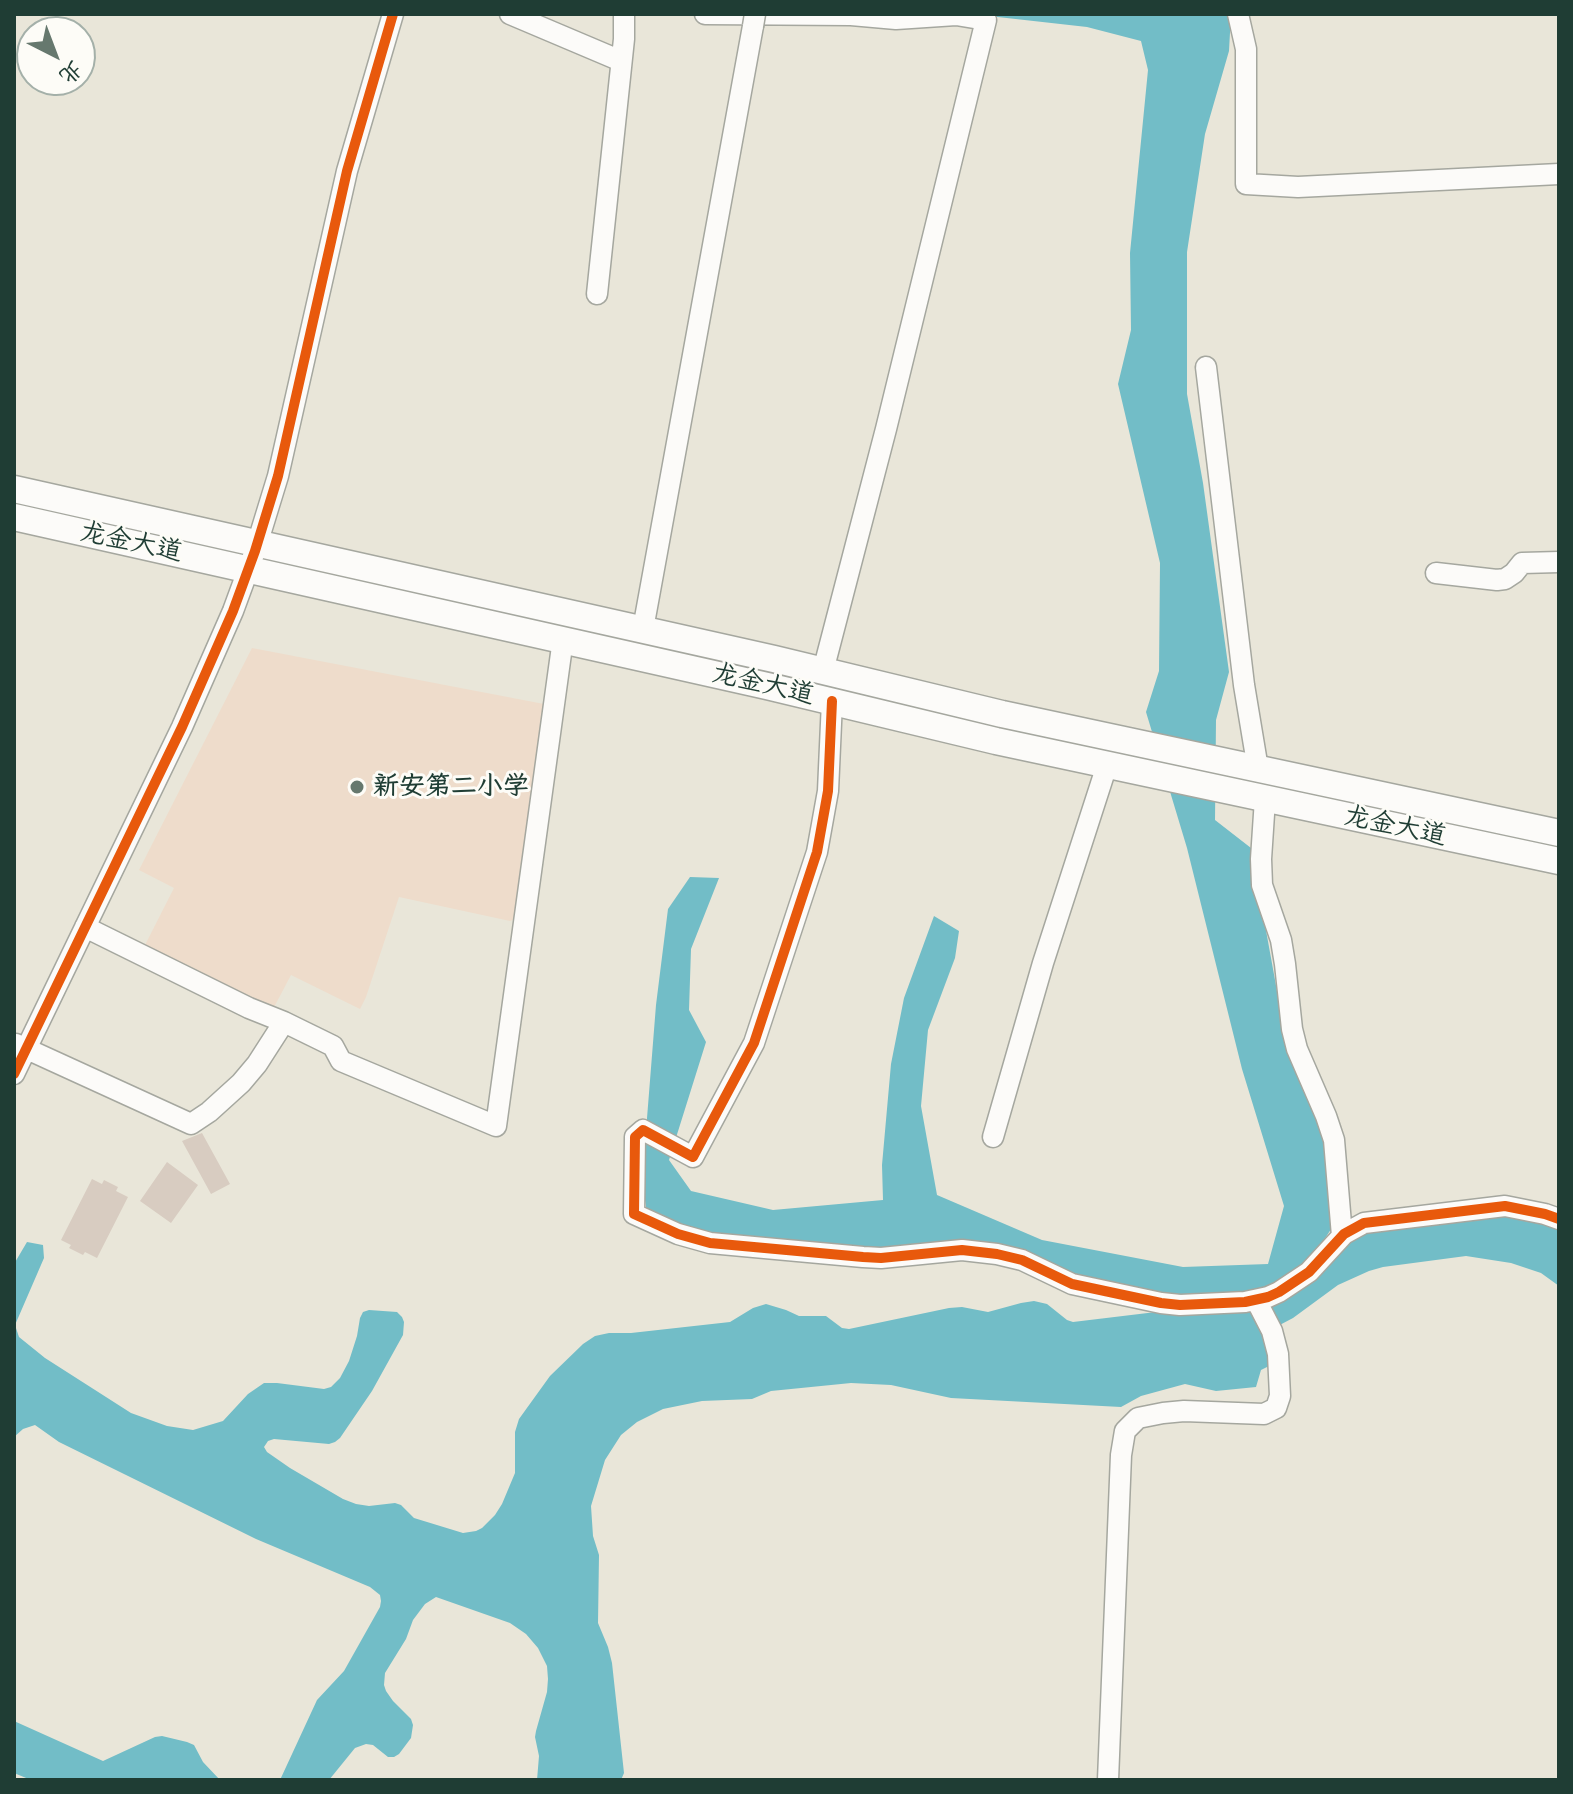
<!DOCTYPE html>
<html>
<head>
<meta charset="utf-8">
<style>
	body { margin:0 }
	#map { position:relative; width:1573px; height:1794px; overflow:hidden; background:#e9e6d9; font-family:Pangolin,"LXGW WenKai TC",sans-serif }
	canvas { display:block }
	.frame { position:absolute; inset:0; border:16px solid #1f3d34; pointer-events:none }
	.north { position:absolute; left:16px; top:16px; width:80px; height:80px; box-sizing:border-box; background:#fdfcf7; border:2px solid #a4b0a9; border-radius:50%; rotate:138deg; font-size:22px; font-weight:700; line-height:32px; text-align:center; color:#1f3d34 }
	.north::after { content:''; display:block; margin:auto; width:28px; height:36px; background:#66786e; clip-path:polygon(50% 0,100% 100%,50% 72%,0 100%) }
</style>
</head>
<body>
<div id="map">
<canvas width="1573" height="1794"></canvas>
<div class="frame"></div>
<div class="north">北</div>
</div>
<script>
const c = document.querySelector('canvas').getContext('2d');
c.lineJoin = 'round';
function paint(path, color) {
  c.fillStyle = color;
  c.fill(path, 'evenodd');
}
function poly(rows) {
  const path = new Path2D();
  for (const r of rows) {
    path.moveTo(r[0], r[1]);
    for (let i = 2; i < r.length; i += 2) path.lineTo(r[i], r[i + 1]);
  }
  return path;
}
function strokePath(path, color, width, dash) {
  c.strokeStyle = color;
  c.lineWidth = width;
  c.lineCap = dash ? 'butt' : 'round';
  c.setLineDash(dash || []);
  c.stroke(path);
}
function label(font, color, halo, rows, align = 'center') {
  c.font = font + ' Pangolin,"LXGW WenKai TC",sans-serif';
  c.lineWidth = 6;
  c.setLineDash([]);
  c.textBaseline = 'middle';
  c.strokeStyle = halo;
  c.fillStyle = color;
  for (const [text, x, y, turn = 0] of rows) {
    c.save();
    c.translate(x, y);
    c.rotate((+turn || 0) * Math.PI / 180);
    c.textAlign = isNaN(turn) ? turn : align;
    if (halo) c.strokeText(text, 0, 0);
    c.fillText(text, 0, 0);
    c.restore();
  }
}
paint(poly([
	[252,648,544,704,517,918,510,921,399,897,366,997,360,1009,291,975,271,1013,143,949,174,888,139,870]
]), '#eedccb');
paint(poly([
	[825,14,1231,14,1229,51,1205,134,1187,252,1187,394,1203,483,1229,672,1216,720,1215,820,1251,848,1287,1046,1326,1136,1333,1226,1310,1262,1283,1283,1242,1293,1163,1299,1079,1281,1021,1255,872,1254,704,1236,647,1213,642,1181,656,1005,668,909,690,877,719,878,691,949,689,1010,706,1042,669,1160,691,1191,773,1210,883,1200,882,1165,891,1064,904,998,934,916,959,931,955,958,928,1030,921,1106,937,1195,1042,1240,1183,1267,1268,1264,1284,1206,1242,1069,1187,848,1146,712,1159,671,1160,563,1118,384,1131,330,1130,253,1148,70,1141,41,1087,27,980,15],
	[1489,1212,1559,1226,1559,1286,1541,1273,1511,1263,1466,1256,1383,1267,1369,1271,1338,1285,1293,1318,1274,1328,1267,1313,1279,1300,1362,1230],
	[27,1242,43,1245,44,1258,15,1325,19,1337,45,1358,131,1413,167,1426,193,1430,223,1421,248,1394,264,1383,277,1383,324,1389,331,1387,340,1378,349,1361,357,1336,360,1318,363,1312,369,1310,397,1312,402,1317,404,1322,403,1335,372,1391,340,1438,335,1442,329,1444,274,1439,268,1441,264,1447,267,1452,290,1468,343,1499,356,1504,369,1506,395,1503,401,1505,414,1518,463,1533,476,1531,482,1528,495,1515,502,1504,515,1473,515,1432,519,1419,550,1376,583,1344,595,1336,609,1333,631,1333,730,1322,753,1308,766,1304,786,1310,799,1316,826,1316,842,1328,849,1329,949,1308,962,1307,988,1312,1021,1303,1034,1301,1047,1304,1067,1320,1073,1322,1156,1312,1247,1309,1258,1314,1273,1364,1261,1370,1256,1387,1216,1391,1185,1384,1141,1396,1121,1407,951,1398,891,1385,851,1383,771,1391,752,1399,702,1401,663,1409,637,1422,621,1435,605,1460,591,1506,593,1536,599,1555,598,1623,608,1647,612,1663,624,1773,621,1780,537,1780,539,1756,535,1737,536,1731,547,1692,548,1679,547,1666,538,1648,526,1634,510,1623,436,1597,425,1604,413,1620,406,1639,385,1673,384,1685,386,1691,393,1701,411,1719,413,1725,411,1738,399,1754,394,1757,388,1757,373,1745,366,1744,355,1748,329,1780,280,1780,317,1700,344,1671,380,1607,381,1601,380,1595,370,1587,256,1539,59,1442,35,1425,23,1429,14,1437,14,1264],
	[14,1721,103,1761,155,1737,162,1736,187,1742,194,1745,203,1762,220,1780,31,1780,14,1773]
]), '#72bdc7');
paint(poly([
	[202,1133,230,1184,211,1194,182,1141],
	[167,1162,198,1185,171,1223,140,1201],
	[92,1179,102,1184,104,1180,118,1187,116,1191,128,1197,97,1258,85,1252,83,1255,69,1248,71,1245,61,1240]
]), '#d8ccc1');
const minor = poly([
	[510,14,621,61],
	[705,14,851,15,896,19,956,15,986,20,886,429,823,671],
	[1238,14,1246,49,1246,184,1298,187,1559,174],
	[597,294,624,39,624,14],
	[1206,367,1244,685,1258,769],
	[1436,573,1497,580,1505,579,1514,573,1522,563,1559,562],
	[643,629,753,26],
	[832,701,828,791,817,852,754,1043,693,1157,643,1130,635,1137,634,1214,678,1234,710,1243,863,1257,881,1258,962,1250,997,1254,1022,1260,1072,1284,1161,1303,1180,1305,1245,1302,1268,1297,1279,1292,1309,1272,1344,1234,1364,1223,1505,1206,1545,1214,1559,1219],
	[1265,799,1261,859,1262,885,1281,940,1285,964,1292,1029,1297,1049,1326,1116,1334,1140,1342,1236],
	[85,927,249,1008,284,1022,333,1046,341,1061,496,1126,563,639],
	[16,1044,191,1124,209,1112,241,1083,257,1064,284,1022],
	[14,1074,182,727,233,611,255,551,278,476,347,171,393,14],
	[993,1137,1043,963,1107,765],
	[1108,1780,1121,1455,1125,1431,1138,1418,1163,1413,1184,1411,1264,1414,1276,1408,1280,1396,1278,1354,1272,1331,1256,1300]
]);
const major = poly([
	[14,489,774,659,1002,714,1559,833],
	[14,517,767,686,996,741,1559,861]
]);
strokePath(minor, '#a5a79f', 23);
strokePath(major, '#a5a79f', 29);
strokePath(minor, '#fcfbf9', 20);
strokePath(major, '#fcfbf9', 26);
const minorBridge = poly([
	[753,26,755,14]
]);
strokePath(minorBridge, '#a5a79f', 23, []);
strokePath(minorBridge, '#fcfbf9', 20);
strokePath(poly([
	[832,701,828,791,817,852,754,1043,693,1157,643,1130,635,1137,634,1214,678,1234,710,1243,863,1257,881,1258,962,1250,997,1254,1022,1260,1072,1284,1161,1303,1180,1305,1245,1302,1268,1297,1279,1292,1309,1272,1344,1234,1364,1223,1505,1206,1545,1214,1559,1219],
	[14,1074,182,727,233,611,255,551,278,476,347,171,393,14]
]), '#e8590c', 10);
for (const [x, y, r, color] of [
	[357,787,8,"#66786e"]
]) {
  const dot = new Path2D();
  dot.arc(x, y, r, 0, 2 * Math.PI);
  c.fillStyle = color;
  c.fill(dot);
  strokePath(dot, '#fdfcf7', 3);
}
label('26px', '#1f3d34', '#fdfcf7', [
	["龙金大道",131,543,12],
	["龙金大道",763,685,13],
	["龙金大道",1395,827,12]
]);
label('bold 26px', '#1f3d34', '#fdfcf7', [
	["新安第二小学",373,787]
], 'left');
</script>
</body>
</html>
